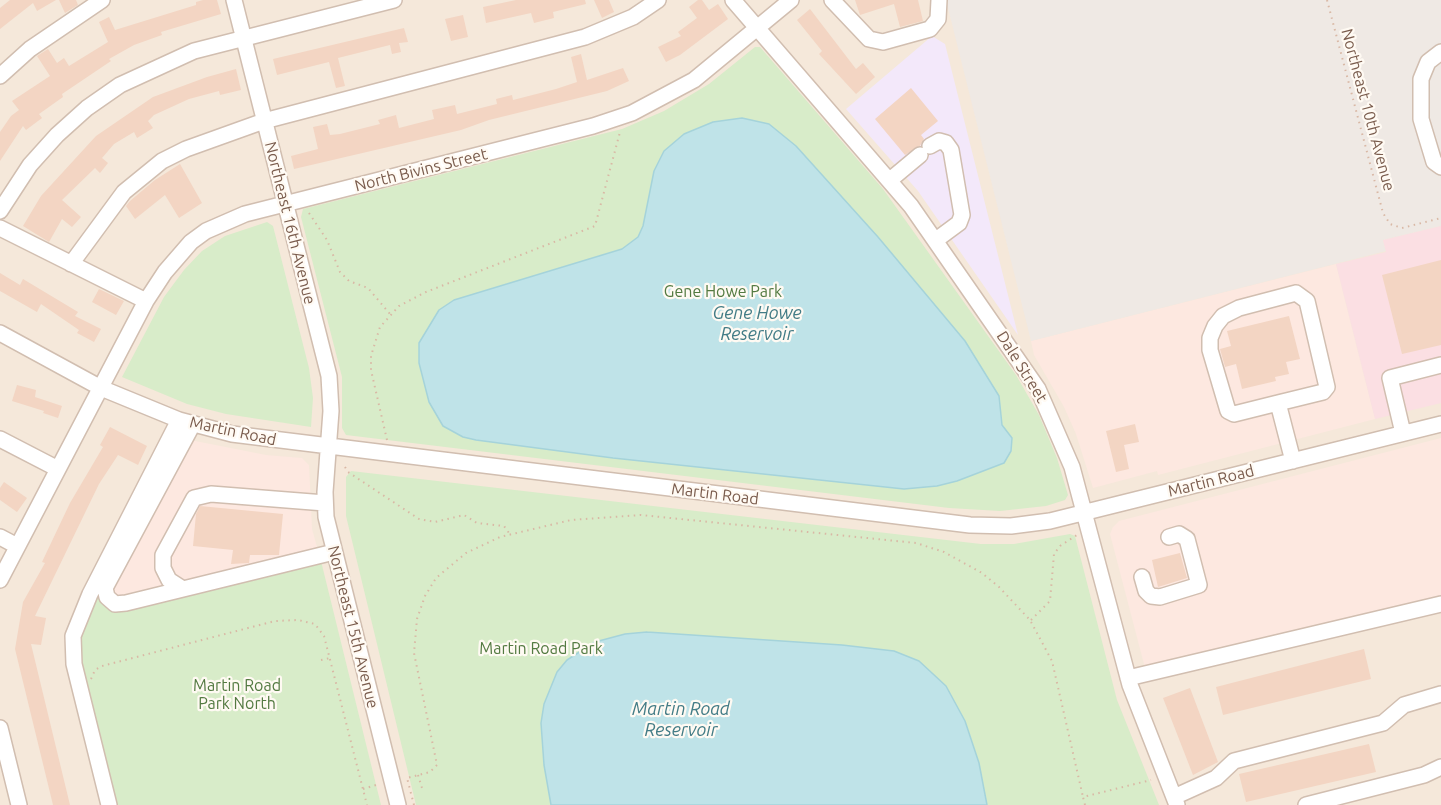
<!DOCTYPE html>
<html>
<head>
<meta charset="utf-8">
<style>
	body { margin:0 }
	canvas { display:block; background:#fdf6ec }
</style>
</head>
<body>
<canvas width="1441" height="805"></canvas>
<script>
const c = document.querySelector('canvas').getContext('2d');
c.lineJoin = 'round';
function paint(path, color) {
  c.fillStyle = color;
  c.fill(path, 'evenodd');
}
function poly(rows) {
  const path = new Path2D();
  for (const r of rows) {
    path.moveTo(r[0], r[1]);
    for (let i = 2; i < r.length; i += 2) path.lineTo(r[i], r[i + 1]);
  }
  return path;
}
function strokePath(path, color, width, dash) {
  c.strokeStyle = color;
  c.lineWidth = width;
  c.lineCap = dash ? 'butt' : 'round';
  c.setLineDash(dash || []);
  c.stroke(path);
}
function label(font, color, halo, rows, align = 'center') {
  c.font = font + ' Ubuntu,sans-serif';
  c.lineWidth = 4.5;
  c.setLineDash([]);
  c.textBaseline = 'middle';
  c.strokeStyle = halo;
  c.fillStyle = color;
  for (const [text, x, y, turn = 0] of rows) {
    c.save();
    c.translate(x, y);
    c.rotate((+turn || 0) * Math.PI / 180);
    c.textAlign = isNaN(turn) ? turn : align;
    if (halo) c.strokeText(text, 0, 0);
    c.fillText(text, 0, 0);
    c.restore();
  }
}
paint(poly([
	[0,0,1441,0,1441,805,0,805]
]), '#f5e8da');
paint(poly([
	[1336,264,1375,419,1158,475,1157,471,1093,488,1076,434,1064,407,1034,355,1031,341],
	[180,438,266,455,302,458,309,465,312,529,321,561,108,606,95,594],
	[1441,438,1441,596,1145,668,1110,534,1113,527,1119,521]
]), '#fde8e0');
paint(poly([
	[946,0,1441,0,1441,226,1383,240,1386,251,1031,341]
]), '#efe9e4');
paint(poly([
	[932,36,945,44,1018,335,918,191,846,109]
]), '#f3e8fa');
paint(poly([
	[1441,226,1441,403,1375,419,1336,264,1386,252,1383,240]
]), '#fbdfe3');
paint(poly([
	[755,47,760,47,883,189,1016,375,1039,415,1057,458,1068,495,1065,500,1046,506,1000,511,949,508,346,435,342,428,342,377,301,217,303,209,622,129,664,111,709,84],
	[267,222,273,226,309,368,313,398,311,427,226,414,187,404,122,377,164,297,184,270,202,251,225,236],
	[351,471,981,544,1014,544,1070,534,1075,536,1117,700,1159,805,416,805,346,516,346,477],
	[321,561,381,805,116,805,82,670,78,644,95,594,108,606]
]), '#d8ecc9');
const water = poly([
	[742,118,769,124,796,146,878,237,965,341,999,396,1002,425,1012,438,1011,451,1004,463,957,481,937,486,904,489,613,458,476,440,463,437,443,426,429,402,419,363,419,343,439,310,454,300,622,249,638,237,643,226,654,171,664,151,684,134,713,122,742,118],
	[647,632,842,645,894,651,919,661,946,686,965,721,979,763,987,805,551,805,544,765,541,723,544,704,557,672,567,660,595,642,625,634,647,632]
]);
paint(water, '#bfe3e8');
strokePath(water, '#a5d3da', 1.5);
paint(poly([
	[10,0,56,0,37,11,33,3,0,29,0,8],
	[59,0,76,0,78,5,65,13],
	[203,0,217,0,221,14,161,32,162,35,134,45,109,59,111,61,62,94,63,97,39,114,42,118,26,130,23,126,0,161,0,132,11,116,19,110,12,101,50,76,37,56,48,49,57,63,64,58,69,66,108,42,99,22,109,17,115,30,196,5,196,2],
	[516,0,585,0,586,4,553,12,554,18,534,23,531,13,486,23,483,7],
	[594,0,609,0,614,12,602,18],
	[698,0,702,0,709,10,718,4,728,19,680,55,666,62,658,47,681,36,678,32,697,18,689,7],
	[855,0,918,0,923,21,900,27,894,4,860,15],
	[810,9,856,69,863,63,875,77,856,94,819,54,822,51,797,20],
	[463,15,468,37,451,41,445,19],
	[404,28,408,42,399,43,401,52,392,54,390,45,338,58,345,86,336,88,329,62,277,75,273,59],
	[581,54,587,80,623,68,629,81,607,91,489,120,461,130,294,169,291,156,318,149,313,127,327,124,330,135,340,134,380,124,378,120,396,115,399,128,434,119,432,110,455,105,457,114,497,104,496,99,512,95,513,100,556,89,577,82,571,57],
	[236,69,241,90,220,95,219,91,189,99,154,115,148,121,153,128,137,138,134,132,114,144,102,158,108,163,100,173,95,168,62,200,81,217,72,227,62,219,49,242,23,226,41,196,96,136,153,97,207,77],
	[911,88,938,121,921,135,924,139,920,146,905,155,875,119],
	[180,164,202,203,179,218,165,195,135,219,126,206,130,201,155,180],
	[1441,260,1441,345,1402,354,1382,275],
	[0,273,20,285,23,279,78,312,75,316,101,329,94,342,77,333,79,330,41,304,37,312,0,291],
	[99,289,124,301,116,315,92,302],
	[1289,316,1300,359,1286,362,1289,374,1275,377,1276,381,1242,389,1236,364,1225,367,1220,349,1231,346,1227,331],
	[17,385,36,390,35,397,62,406,58,418,43,413,44,411,12,401],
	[1135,424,1139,442,1124,445,1129,469,1116,472,1106,431],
	[110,427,147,446,138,465,118,455,99,484,35,616,46,618,41,645,31,644,70,805,53,805,15,649,23,602,45,563,42,562,70,503,103,447,100,445],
	[4,482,27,498,17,512,0,500,0,488],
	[200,506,283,514,279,555,250,555,249,563,231,564,233,550,193,546,196,514],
	[1180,553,1187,578,1158,587,1152,560],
	[1364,649,1371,679,1223,715,1216,687],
	[1190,688,1218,762,1193,775,1163,698],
	[1369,744,1376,772,1246,802,1239,774]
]), '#f3d5c3');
const minor = poly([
	[234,0,329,376,331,411,325,492,326,517,398,805],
	[733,0,911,206,1038,389,1072,467,1130,685,1177,805],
	[832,0,869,39,883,42,930,29,938,19,939,0],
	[1441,52,1428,62,1421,79,1421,119,1434,162,1441,167],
	[0,76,30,49,102,0],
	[930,146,939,141,946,143,951,150,962,215,959,223,936,240],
	[890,180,920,155],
	[0,211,30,165,57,135,87,108,120,85,194,51,394,0],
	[0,228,146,301],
	[71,264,124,192,162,161,186,149,264,121,585,37,633,17,658,0],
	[1296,293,1307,301,1327,387,1323,392,1278,403,1234,414,1228,411,1210,350,1210,338,1215,326,1223,316,1239,308,1296,293],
	[0,333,101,388,179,420,232,434,970,525,1011,526,1050,521,1441,424],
	[1278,403,1293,461],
	[193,424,105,588,107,597,115,604,126,603,334,552],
	[1403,433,1390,378,1441,365],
	[0,439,58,469],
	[0,537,17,546],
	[1142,577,1146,591,1151,596,1160,597,1199,585,1187,539,1179,534,1169,537],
	[0,580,146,301,165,272,191,242,206,231,245,214,593,126,632,113,694,80,791,0],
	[183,589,169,580,163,568,163,555,194,498,211,494,325,503],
	[1128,678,1441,604],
	[0,728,19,805],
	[1174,797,1216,778,1234,761,1383,723,1404,705,1441,694],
	[109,805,74,664,73,636,90,594,179,420],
	[1306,805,1424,775,1441,767]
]);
strokePath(minor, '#d1beb0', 18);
strokePath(poly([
	[1327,0,1383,213,1390,224,1402,228,1441,218],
	[309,213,327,240,340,272,349,281,368,288,390,314],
	[387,440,371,370,371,356,380,327,399,306,426,292,595,226,620,132],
	[345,467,348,472,419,519,435,522,464,515,477,523,504,526,509,533],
	[1031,620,1050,601,1054,554,1060,546,1077,535],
	[321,660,330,658],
	[91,679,95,670,102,666,275,621,298,620,315,624,324,636,367,805],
	[418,775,422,788],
	[363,789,379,784],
	[414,805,407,778,430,772,437,765,414,653,417,619,425,596,436,578,466,553,500,537,571,520,641,515,916,543,944,552,982,573,999,587,1030,620,1052,661,1083,797],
	[1085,805,1083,797,1151,780]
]), '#d9b8a5', 2, [1.5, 4.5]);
strokePath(minor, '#fff', 15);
label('16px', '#7a5c4d', '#fffaf3', [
	["Northeast 10th Avenue",1368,110,75],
	["North Bivins Street",421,170,-14],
	["Northeast 16th Avenue",290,223,76],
	["Dale Street",1022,367,58],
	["Martin Road",233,431,12],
	["Martin Road",1211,481,-14],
	["Martin Road",715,494,7],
	["Northeast 15th Avenue",353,627,76]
]);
label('16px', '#537a41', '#fffaf3', [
	["Gene Howe Park",723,292],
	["Martin Road Park",541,649],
	["Martin Road",237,686],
	["Park North",237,704]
]);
label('italic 18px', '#437c86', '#fffaf3', [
	["Gene Howe",757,313],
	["Reservoir",757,334],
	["Martin Road",681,709],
	["Reservoir",681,730]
]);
</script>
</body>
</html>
